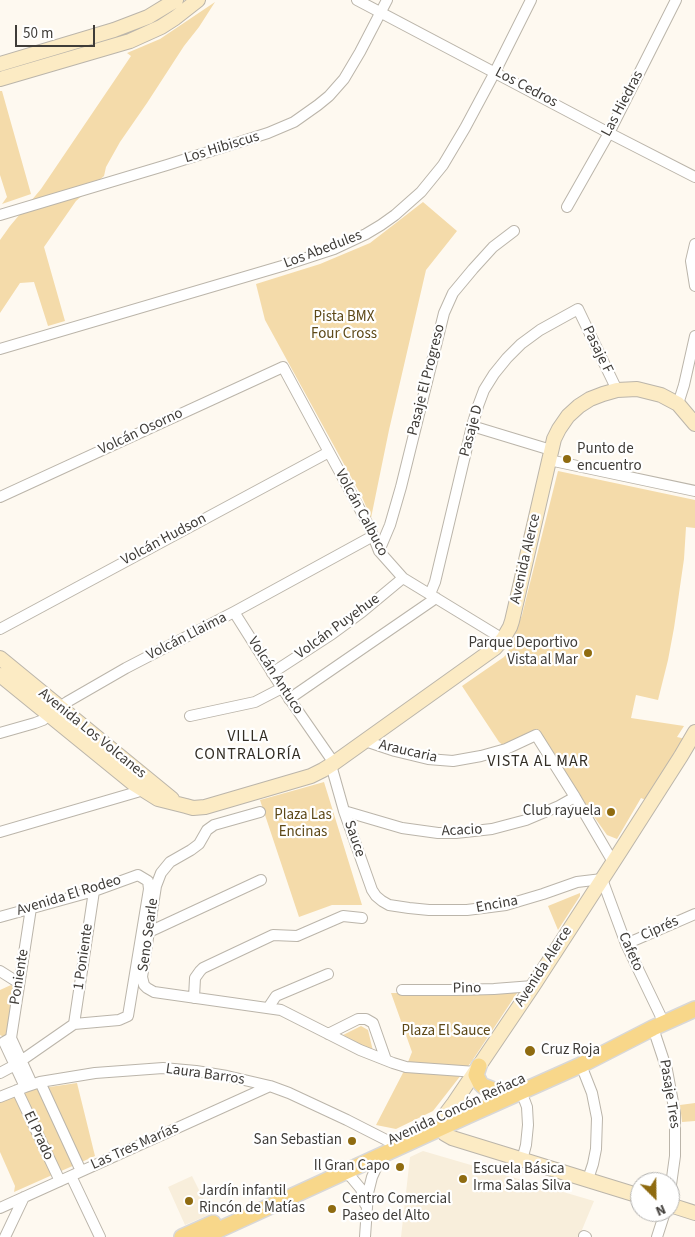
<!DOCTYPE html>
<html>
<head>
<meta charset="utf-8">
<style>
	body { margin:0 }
	#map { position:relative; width:695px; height:1237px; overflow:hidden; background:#fef9f0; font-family:"Source Sans 3",sans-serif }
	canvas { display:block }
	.north { position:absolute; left:630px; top:1172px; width:50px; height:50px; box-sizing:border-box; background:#fff; border:1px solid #b2b1af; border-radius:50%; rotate:157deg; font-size:14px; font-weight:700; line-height:20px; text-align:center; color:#3f3c38 }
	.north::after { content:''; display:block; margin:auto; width:18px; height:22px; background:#8f6b10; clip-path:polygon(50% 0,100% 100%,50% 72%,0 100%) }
	.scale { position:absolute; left:15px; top:25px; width:80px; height:22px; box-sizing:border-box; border:2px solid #3f3c38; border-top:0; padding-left:6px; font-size:15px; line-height:18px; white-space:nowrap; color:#3f3c38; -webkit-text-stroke:4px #fff; paint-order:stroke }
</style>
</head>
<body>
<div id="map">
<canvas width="695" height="1237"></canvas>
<div class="north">N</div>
<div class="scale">50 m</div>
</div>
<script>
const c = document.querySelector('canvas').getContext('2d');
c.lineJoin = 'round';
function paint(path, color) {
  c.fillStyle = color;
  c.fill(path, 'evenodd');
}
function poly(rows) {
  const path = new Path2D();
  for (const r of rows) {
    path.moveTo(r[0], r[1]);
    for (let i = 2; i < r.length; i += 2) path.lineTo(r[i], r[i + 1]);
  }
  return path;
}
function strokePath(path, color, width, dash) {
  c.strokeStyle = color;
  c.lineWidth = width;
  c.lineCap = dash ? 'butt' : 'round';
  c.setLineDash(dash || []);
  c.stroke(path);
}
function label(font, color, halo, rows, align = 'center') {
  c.font = font + ' "Source Sans 3",sans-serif';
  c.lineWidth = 4.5;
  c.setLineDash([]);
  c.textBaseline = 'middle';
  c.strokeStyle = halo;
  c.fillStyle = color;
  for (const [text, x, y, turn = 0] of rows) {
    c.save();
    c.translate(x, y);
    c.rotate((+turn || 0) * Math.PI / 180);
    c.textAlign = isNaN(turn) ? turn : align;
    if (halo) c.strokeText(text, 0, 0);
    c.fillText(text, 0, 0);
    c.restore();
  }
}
paint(poly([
	[423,1151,594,1201,579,1237,401,1237,410,1157],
	[192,1176,211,1214,185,1225,168,1187]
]), '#f8eedb');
paint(poly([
	[215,2,199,27,184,46,147,103,120,142,106,167,104,176,76,201,44,247,65,321,48,326,34,282,20,283,0,313,0,240,10,226,41,189,131,56,127,53,160,39],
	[0,91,2,91,31,194,2,204,7,197,0,175],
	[423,202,457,231,426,270,389,430,371,518,362,497,265,320,256,284,320,264,370,243],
	[558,471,695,500,695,528,686,527,684,559,674,628,668,660,658,700,636,695,631,718,684,726,677,737,690,740,651,802,641,798,617,839,607,835,590,811,538,730,504,746,499,742,462,686,504,657,510,648,514,639,516,629,522,615],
	[324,782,362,905,332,905,299,917,260,800],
	[580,893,580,896,558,930,548,906],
	[11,985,15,987,7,1036,4,1037,0,1035,0,990],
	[519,990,472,1061,433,1111,396,1129,376,1125,406,1067,412,1052,391,993,454,993],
	[361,1026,368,1030,373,1051,343,1035],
	[77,1083,95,1156,14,1192,15,1186,0,1152,0,1102,29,1090],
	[695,1103,695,1121,682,1122,680,1105]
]), '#f4dbaa');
const street = poly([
	[357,0,609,133,695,177],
	[567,207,609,133,676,0],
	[0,215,167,165,268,133,294,122,318,105,329,96,344,79,360,52,387,0],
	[695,244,691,261,695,286],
	[0,349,282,266,334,249,366,234,381,225,395,215,421,192,443,165,465,128,495,72,531,0],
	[678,404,684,385,695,336],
	[472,426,551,450],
	[549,460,695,491],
	[0,497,283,367,370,528,379,551,403,578,503,639],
	[379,551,390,525,401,487,444,313,453,293,473,269,493,247,514,231],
	[430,594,435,582,472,426,478,406,484,390,494,374,507,358,521,344,540,330,578,309,617,390],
	[234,612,282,688,334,763],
	[0,629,329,452],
	[272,673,332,634,362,612,403,578],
	[289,699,436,598],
	[190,716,255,702,282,688],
	[0,733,35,723,43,720,67,702,126,668,234,612,373,536],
	[365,741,395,751,428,759,453,761,481,756,506,749,536,735,575,797,613,862],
	[331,765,344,811,372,890,376,896,382,901,389,905,409,908,429,910,467,910,506,905,543,894,577,882,602,879,626,944,664,1023],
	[344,811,402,828,438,833,456,833,492,829,526,820,559,806,575,797],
	[260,812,214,825,207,830,199,844,191,850,170,862,161,873,156,886,142,977,144,985,147,988,154,992,281,1010,360,1050,393,1063,406,1067,476,1072],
	[0,832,137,792,146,786],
	[0,917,94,891,138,875,148,881,149,889,128,1016,119,1020,74,1024,15,1065,0,1073],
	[149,932,261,880],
	[626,944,695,914],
	[0,971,19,983],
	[402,990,456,990,494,989,533,986],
	[194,998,195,978,200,971,203,968,273,935,297,936,343,916,362,918],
	[268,1008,276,996,328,974],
	[74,1024,94,891],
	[653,1028,667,1070,675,1113,675,1156,670,1192],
	[328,1034,358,1019,366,1019,373,1023,386,1060],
	[11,1038,32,1084],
	[4,1042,11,1038,31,908],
	[4,1042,25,1087],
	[581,1065,592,1093,597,1118,596,1149,593,1164,588,1179],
	[40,1082,81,1171],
	[17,1090,60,1181],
	[521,1091,527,1107,528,1125,526,1145,522,1160],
	[0,1097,25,1087,40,1082,95,1073,163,1068,196,1071,227,1076,270,1086,289,1093,347,1120,400,1147],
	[344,1172,351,1177,361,1189,365,1204],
	[71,1176,100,1237],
	[0,1208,270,1086],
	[584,1236,586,1237],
	[5,1237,24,1197],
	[365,1237,368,1193,372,1177,382,1155],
	[657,1237,665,1212]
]);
const secondary = poly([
	[0,64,114,30,148,17,176,0],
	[0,79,130,41,161,27,175,18,198,0],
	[0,658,172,799],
	[0,675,134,784,158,799,186,806,193,808,205,807,311,776,323,770,334,763,495,648,503,639,510,627,512,621,554,439,559,429,568,416,579,406,590,399,603,394,617,390,637,389,661,395,678,404,695,424],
	[640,1196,452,1138,445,1134,445,1115,454,1103,533,986,621,850,681,756,695,732],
	[670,1205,695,1213]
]);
const primary = poly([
	[479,1066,476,1075,480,1083,483,1086,496,1091],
	[182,1237,213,1223],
	[203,1237,467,1116,581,1065,653,1028,695,1009]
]);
strokePath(street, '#bbb5aa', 12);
strokePath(secondary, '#bbb5aa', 16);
strokePath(primary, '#d9d8d7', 18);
strokePath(street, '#fff', 10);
strokePath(secondary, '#fcebc4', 14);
strokePath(primary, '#f8d78a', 15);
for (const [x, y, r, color] of [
	[567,459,5,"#8f6b10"],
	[588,653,5,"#8f6b10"],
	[611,812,5,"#8f6b10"],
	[530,1051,6,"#8f6b10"],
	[352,1141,5,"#8f6b10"],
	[400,1167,5,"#8f6b10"],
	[463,1179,5,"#8f6b10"],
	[189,1201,5,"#8f6b10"],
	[332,1209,5,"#8f6b10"]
]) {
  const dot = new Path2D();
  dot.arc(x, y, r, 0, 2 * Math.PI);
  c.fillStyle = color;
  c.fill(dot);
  strokePath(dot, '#fff', 2);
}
label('15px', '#3f3c38', '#fff', [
	["Los Cedros",526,88,28],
	["Las Hiedras",623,104,-62],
	["Los Hibiscus",222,148,-17],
	["Los Abedules",323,250,-21],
	["Pasaje F",597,350,64],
	["Pasaje El Progreso",427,380,-76],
	["Pasaje D",472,431,-75],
	["Volcán Osorno",141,432,-25],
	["Volcán Calbuco",361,513,62],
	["Volcán Hudson",164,540,-28],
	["Avenida Alerce",526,559,-77],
	["Volcán Puyehue",338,627,-36],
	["Volcán Llaima",187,637,-27],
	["Volcán Antuco",275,676,57],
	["Avenida Los Volcanes",92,734,39],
	["Araucaria",408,752,13],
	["Acacio",462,831,-3],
	["Sauce",354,839,71],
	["Avenida El Rodeo",69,896,-17],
	["Encina",497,905,-10],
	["Ciprés",660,929,-24],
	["Seno Searle",149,935,-82],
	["Cafeto",630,952,66],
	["1 Poniente",84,957,-82],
	["Avenida Alerce",544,967,-57],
	["Poniente",20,977,-81],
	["Pino",467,989,-1],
	["Laura Barros",205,1075,8],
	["Pasaje Tres",669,1094,81],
	["Avenida Concón Reñaca",457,1110,-25],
	["El Prado",38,1136,65],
	["Las Tres Marías",135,1147,-24]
]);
label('15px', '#5d4817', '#fff', [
	["Pista BMX",344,318],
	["Four Cross",344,335],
	["Plaza Las",303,816],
	["Encinas",303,833],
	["Plaza El Sauce",446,1032]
]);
label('15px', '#3f3c38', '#fff', [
	["Punto de",577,450],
	["encuentro",577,467],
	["Parque Deportivo",578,644,"right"],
	["Vista al Mar",578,661,"right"],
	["Club rayuela",601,812,"right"],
	["Cruz Roja",541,1051],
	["San Sebastian",342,1141,"right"],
	["Il Gran Capo",390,1167,"right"],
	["Escuela Básica",473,1170],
	["Irma Salas Silva",473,1187],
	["Jardín infantil",199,1192],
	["Rincón de Matías",199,1209],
	["Centro Comercial",342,1200],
	["Paseo del Alto",342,1217]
], 'left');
c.letterSpacing = '1px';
label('16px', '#332e25', '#fff', [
	["VILLA",248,737],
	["CONTRALORÍA",248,755],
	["VISTA AL MAR",538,762]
]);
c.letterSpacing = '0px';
</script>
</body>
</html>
